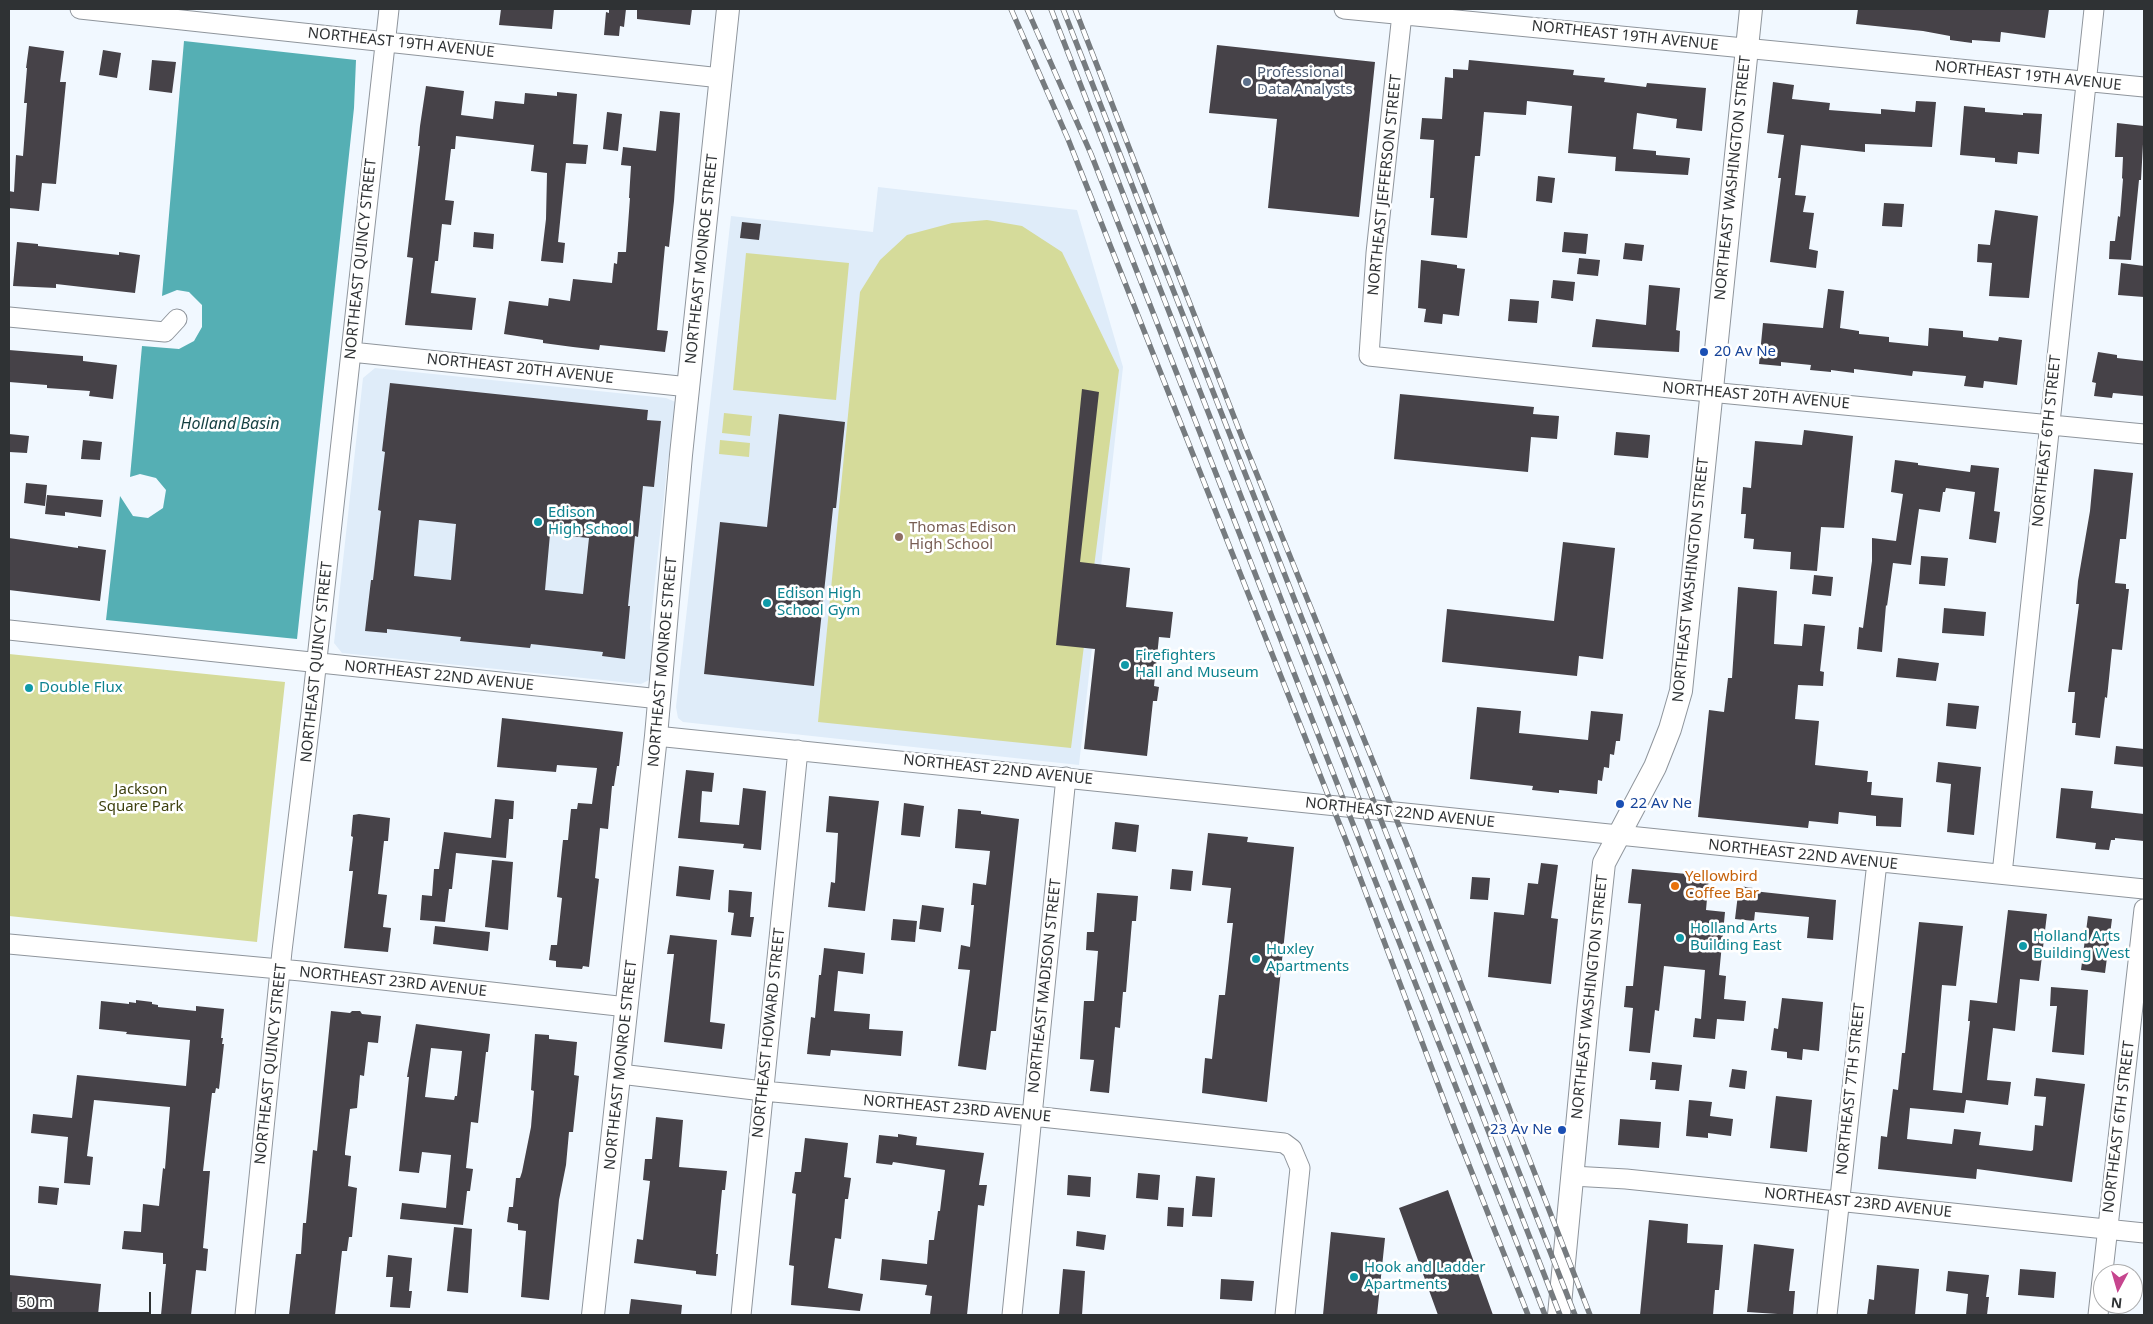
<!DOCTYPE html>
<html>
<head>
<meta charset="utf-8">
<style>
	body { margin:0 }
	#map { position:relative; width:2153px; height:1324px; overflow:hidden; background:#f1f8ff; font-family:"Noto Sans",sans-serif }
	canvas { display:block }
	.frame { position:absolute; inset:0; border:10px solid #2f3234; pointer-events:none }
	.north { position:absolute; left:2093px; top:1264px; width:50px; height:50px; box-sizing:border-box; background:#fff; border:1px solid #acadae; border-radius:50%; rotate:186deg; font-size:14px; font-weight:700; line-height:20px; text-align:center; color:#2f3234 }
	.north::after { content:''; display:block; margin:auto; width:18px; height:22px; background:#c6458e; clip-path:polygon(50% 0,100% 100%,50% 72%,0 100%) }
	.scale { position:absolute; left:10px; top:1292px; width:141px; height:22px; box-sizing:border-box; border:2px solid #2f3234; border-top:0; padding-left:6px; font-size:15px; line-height:18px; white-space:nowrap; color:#2f3234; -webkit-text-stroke:4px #fff; paint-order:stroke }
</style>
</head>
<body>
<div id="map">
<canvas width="2153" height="1324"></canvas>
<div class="frame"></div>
<div class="north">N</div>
<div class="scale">50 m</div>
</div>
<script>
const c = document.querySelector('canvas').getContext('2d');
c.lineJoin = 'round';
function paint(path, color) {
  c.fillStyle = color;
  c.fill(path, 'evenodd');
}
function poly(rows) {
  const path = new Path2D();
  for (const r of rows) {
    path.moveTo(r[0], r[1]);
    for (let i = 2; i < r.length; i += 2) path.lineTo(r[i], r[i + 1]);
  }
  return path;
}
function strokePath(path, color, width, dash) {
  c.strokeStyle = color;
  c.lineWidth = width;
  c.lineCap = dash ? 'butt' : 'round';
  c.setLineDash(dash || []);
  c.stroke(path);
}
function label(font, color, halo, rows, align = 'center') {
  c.font = font + ' "Noto Sans",sans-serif';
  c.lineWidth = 5;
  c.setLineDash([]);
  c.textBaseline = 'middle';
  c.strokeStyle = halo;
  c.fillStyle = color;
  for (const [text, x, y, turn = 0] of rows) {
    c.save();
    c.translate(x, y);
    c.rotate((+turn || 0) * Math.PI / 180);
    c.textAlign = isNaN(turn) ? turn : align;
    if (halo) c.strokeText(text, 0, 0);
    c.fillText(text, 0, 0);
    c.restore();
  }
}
paint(poly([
	[878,187,1077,210,1123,367,1079,765,683,722,678,718,676,707,731,216,873,232],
	[375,368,666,398,678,403,679,434,668,459,650,628,655,644,651,679,641,684,342,653,334,643,363,378]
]), '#dfecf9');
paint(poly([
	[987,220,1022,226,1062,252,1119,370,1071,748,818,722,860,292,880,260,907,235,952,223],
	[746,253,849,263,836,400,733,390],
	[724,413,752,416,750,436,722,433],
	[720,440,750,443,749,457,719,454],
	[9,654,285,682,257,942,9,916]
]), '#d5db9a');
paint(poly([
	[184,41,356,60,354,108,297,639,106,620,120,496,133,516,148,518,163,508,166,490,156,478,140,474,130,477,142,346,179,349,194,341,202,327,202,305,189,292,177,290,162,296]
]), '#55afb4');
paint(poly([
	[501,9,554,9,552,29,499,25],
	[609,9,626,9,624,27,620,26,619,36,604,35,606,12,609,13],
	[637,9,692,9,690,25,637,19],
	[1858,9,2049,9,2045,38,2001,32,2000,42,1972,40,1972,43,1950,40,1950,36,1923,31,1856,24],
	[1217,45,1375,62,1359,217,1268,208,1277,119,1209,113],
	[29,46,64,51,60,82,66,82,56,184,42,183,39,211,9,208,9,191,14,192,16,155,23,156,27,103,24,103,27,68,26,68],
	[103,50,121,53,117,78,99,75],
	[152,60,176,62,172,93,149,90],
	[1469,60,1574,70,1573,75,1605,78,1604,82,1646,87,1647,83,1706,88,1702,131,1676,128,1677,119,1637,113,1633,149,1656,151,1656,155,1690,158,1688,175,1615,171,1616,157,1568,153,1572,106,1527,101,1526,115,1484,112,1480,156,1475,156,1467,238,1431,235,1434,198,1430,198,1434,140,1420,139,1422,118,1442,119,1445,77,1453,78,1453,69,1468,70],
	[1773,82,1794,85,1792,99,1830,103,1829,110,1881,114,1881,109,1915,112,1916,101,1936,102,1932,147,1865,144,1865,152,1801,145,1795,195,1806,196,1803,212,1814,213,1809,249,1818,251,1816,268,1770,262,1781,178,1778,178,1784,135,1767,133],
	[426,86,464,91,461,115,493,119,495,101,524,104,525,93,557,96,557,92,577,94,573,144,588,145,586,164,566,163,558,242,565,243,563,263,541,261,546,219,547,173,531,171,534,145,456,136,455,149,451,149,445,200,454,201,451,225,442,224,438,261,435,261,431,293,476,298,472,330,405,325,413,258,407,257,420,146,418,146,420,126],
	[1964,106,1985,108,1985,112,2023,115,2023,113,2042,114,2039,154,2018,152,2017,164,1995,162,1995,158,1960,155],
	[660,111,680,113,674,201,669,247,665,246,657,330,668,331,665,352,600,345,599,350,573,347,543,343,543,340,504,334,509,301,548,306,549,298,570,301,573,279,612,283,614,263,617,264,618,252,626,252,630,198,629,198,631,166,621,165,623,147,656,151],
	[607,112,622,114,618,151,603,149],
	[2117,123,2144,126,2141,180,2139,180,2131,260,2109,259,2110,241,2115,241,2118,216,2120,217,2123,179,2122,178,2123,157,2115,157],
	[1538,176,1555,178,1552,203,1536,201],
	[1884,203,1904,204,1902,227,1882,226],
	[1995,210,2038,216,2029,298,1989,296,1992,263,1977,262,1978,244,1990,245],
	[742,222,761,224,759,240,740,238],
	[474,232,494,234,493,249,473,247],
	[1564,232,1588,234,1586,254,1562,252],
	[17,242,38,244,38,246,119,255,119,252,140,255,135,293,56,284,56,288,13,286],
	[1625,243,1644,245,1642,261,1623,259],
	[1579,258,1600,260,1598,276,1577,274],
	[1421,260,1457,265,1457,268,1465,269,1459,316,1443,314,1442,324,1424,322,1426,309,1418,308],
	[2121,263,2144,266,2144,297,2118,295],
	[1553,280,1575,282,1573,301,1551,298],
	[1649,285,1680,288,1676,330,1680,331,1679,352,1592,347,1596,319,1646,325],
	[1828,289,1844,291,1840,328,1859,331,1859,334,1889,337,1889,342,1928,346,1929,328,1963,331,1963,337,1998,341,1999,337,2022,340,2017,385,1984,381,1983,388,1964,386,1966,376,1913,371,1912,376,1854,369,1854,373,1831,370,1831,372,1810,370,1811,365,1781,362,1781,366,1759,364,1763,323,1823,328],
	[1510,299,1539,301,1537,323,1508,321],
	[9,350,83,356,83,361,117,365,113,399,89,396,90,391,47,388,47,385,9,382],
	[2098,352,2117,355,2117,358,2144,361,2144,396,2113,393,2112,398,2094,396,2096,383,2092,382],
	[390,383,648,410,647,420,661,421,654,487,643,486,638,537,635,536,628,606,630,606,625,659,602,656,603,652,531,644,530,648,460,641,461,637,387,629,387,633,365,631,371,580,373,580,381,511,378,510,385,452,382,451],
	[419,520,456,524,451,580,414,576],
	[550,534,589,538,583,594,545,590],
	[1082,389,1099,392,1080,562,1130,568,1126,607,1173,612,1170,638,1159,637,1154,686,1159,687,1157,701,1153,701,1147,756,1084,749,1095,649,1056,645],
	[1400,394,1534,407,1533,414,1559,416,1557,439,1531,437,1528,472,1394,459],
	[779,414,845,422,836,508,833,508,814,686,704,674,720,522,767,527],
	[1804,430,1853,436,1844,528,1821,527,1817,571,1790,569,1791,552,1753,549,1754,539,1744,538,1746,514,1741,514,1743,487,1751,488,1755,441,1802,445],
	[1616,432,1650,435,1648,458,1614,455],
	[9,434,29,436,27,453,9,452],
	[83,440,102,442,100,460,81,459],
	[1895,460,1918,463,1918,465,1970,472,1971,465,1999,468,1994,511,2000,512,1996,543,1969,539,1975,492,1946,488,1945,492,1943,492,1940,512,1919,509,1911,565,1893,563,1887,606,1886,605,1882,652,1857,649,1859,627,1863,628,1872,561,1872,538,1896,541,1903,494,1891,492],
	[2094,469,2133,473,2126,539,2120,539,2115,583,2126,584,2126,589,2129,589,2122,650,2112,649,2107,698,2105,697,2100,738,2075,735,2076,723,2072,723,2075,692,2068,692,2079,604,2076,604,2078,581,2090,511],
	[26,483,47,485,45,506,24,503],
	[47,495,103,500,101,517,65,512,65,516,45,514],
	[9,538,78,548,78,546,106,550,100,601,9,590],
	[1563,542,1615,548,1603,659,1579,656,1577,676,1442,662,1447,609,1554,621],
	[1921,556,1948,558,1945,586,1919,584],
	[1814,575,1833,577,1831,596,1812,594],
	[1738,587,1777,591,1774,644,1802,646,1804,624,1825,626,1820,671,1824,672,1823,686,1798,685,1795,719,1819,721,1815,765,1868,771,1867,782,1872,782,1871,795,1903,798,1901,827,1876,826,1876,816,1839,812,1838,824,1809,821,1808,828,1698,817,1709,710,1724,712,1728,678,1732,678],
	[1944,608,1986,612,1984,636,1942,633],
	[1898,658,1939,663,1936,681,1896,677],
	[1948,703,1979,706,1976,729,1946,726],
	[1477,707,1521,711,1519,733,1588,740,1591,711,1623,714,1620,741,1616,741,1614,755,1610,754,1609,768,1604,767,1602,781,1598,780,1597,794,1559,790,1559,793,1532,790,1533,786,1470,779],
	[502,718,623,732,619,766,617,766,614,786,612,786,608,829,600,828,595,878,599,879,589,967,583,966,582,969,556,967,556,961,549,960,551,945,557,945,562,898,557,897,563,840,568,840,571,809,577,809,578,803,592,804,597,768,557,765,556,772,497,767],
	[2116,746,2144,749,2144,767,2114,764],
	[1938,762,1981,767,1974,835,1947,832,1951,784,1936,782],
	[686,770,714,773,712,792,702,791,700,822,739,825,743,788,766,791,761,850,743,848,744,844,678,838],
	[2061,788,2093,791,2091,808,2144,814,2144,841,2115,838,2115,840,2111,840,2109,850,2095,849,2096,843,2056,838],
	[829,796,879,801,865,911,828,907,831,882,835,883,838,833,826,832],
	[495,799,514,801,513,819,509,819,506,858,456,853,452,889,449,889,445,922,420,920,422,895,432,896,434,869,439,869,444,832,491,838],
	[904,803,924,806,920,837,901,835],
	[958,809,981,811,981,814,1019,819,996,1031,991,1031,986,1070,958,1066,970,970,958,969,961,945,970,947,974,905,971,905,973,883,986,885,990,851,955,848],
	[359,814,390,818,388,841,384,841,378,894,387,895,383,927,391,928,388,952,344,948,353,871,349,871,353,837,351,836,353,815],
	[1115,822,1139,825,1136,852,1112,849],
	[1208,833,1248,837,1247,842,1294,847,1267,1102,1202,1093,1205,1058,1212,1059,1219,995,1225,995,1233,923,1227,923,1231,888,1202,885],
	[492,860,513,862,508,930,485,927],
	[1541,863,1558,865,1551,918,1558,919,1551,984,1488,977,1494,912,1524,915,1528,883,1538,884],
	[679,866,714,870,710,900,676,896],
	[1172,869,1193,871,1191,891,1170,889],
	[1632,869,1709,876,1706,910,1725,912,1719,975,1726,976,1724,999,1746,1001,1744,1021,1717,1019,1715,1039,1693,1037,1695,1018,1701,1019,1705,970,1664,966,1659,1011,1655,1010,1650,1053,1629,1051,1633,1008,1624,1007,1626,986,1633,986,1641,904,1628,903],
	[1472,877,1490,878,1488,900,1470,899],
	[1739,886,1753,888,1753,891,1836,900,1833,940,1807,938,1809,917,1755,912,1754,921,1735,919],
	[729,890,752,892,750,917,754,917,751,937,731,935,734,913,728,912],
	[1097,893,1138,896,1136,921,1132,921,1126,992,1123,992,1120,1028,1115,1027,1109,1093,1090,1091,1094,1060,1080,1059,1084,1001,1094,1001,1098,951,1086,950,1087,932,1094,932],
	[922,905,944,908,941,932,919,929],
	[2008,910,2047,914,2039,981,2020,979,2015,1031,1993,1028,1987,1080,2011,1082,2008,1105,1966,1100,1964,1113,1910,1108,1907,1139,1952,1144,1954,1129,1981,1132,1979,1145,2031,1151,2033,1150,2035,1125,2043,1126,2046,1097,2034,1096,2036,1078,2085,1084,2072,1182,1977,1169,1976,1179,1878,1169,1881,1136,1887,1137,1893,1089,1898,1090,1902,1053,1905,1053,1919,922,1963,926,1956,986,1942,985,1933,1090,1962,1093,1970,1021,1968,1021,1970,1000,1997,1003],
	[2088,916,2112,919,2105,973,2081,970],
	[893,919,917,921,915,942,891,940],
	[435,926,490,932,488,951,433,944],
	[670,935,717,940,710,1022,725,1024,722,1049,664,1042,674,954,667,954],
	[824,948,865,953,863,974,838,971,834,1011,870,1014,869,1029,903,1031,901,1056,831,1050,830,1056,807,1054,811,1017,815,1018,819,975,821,975],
	[2051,987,2088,990,2084,1055,2052,1052,2057,1006,2050,1006],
	[1782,998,1823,1002,1819,1051,1803,1049,1802,1060,1787,1058,1787,1052,1771,1050,1774,1028,1778,1029],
	[136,1000,152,1002,152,1004,158,1005,158,1007,196,1011,196,1006,224,1009,221,1038,223,1038,222,1044,224,1044,219,1089,216,1088,215,1093,212,1093,203,1171,210,1171,203,1248,208,1249,206,1271,196,1270,191,1315,161,1315,166,1264,163,1264,163,1253,122,1249,124,1231,141,1232,143,1204,159,1206,163,1168,165,1169,170,1107,94,1100,87,1156,93,1157,90,1185,64,1183,68,1137,31,1133,33,1114,72,1118,77,1075,186,1086,190,1040,126,1034,127,1032,99,1029,101,1001,129,1004,129,1002,136,1003],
	[331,1011,350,1013,352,1011,360,1011,362,1014,381,1016,378,1043,368,1042,364,1076,360,1075,357,1108,350,1109,345,1152,345,1155,351,1156,348,1186,357,1188,352,1237,349,1237,347,1251,342,1251,335,1315,289,1315,296,1254,301,1254,303,1223,306,1223,313,1150,317,1151],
	[416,1024,490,1034,488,1052,486,1052,478,1123,471,1122,466,1168,473,1169,470,1191,467,1191,463,1225,400,1219,402,1203,446,1208,451,1155,422,1152,419,1173,399,1171,409,1077,407,1077],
	[431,1048,462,1051,457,1096,455,1096,454,1100,425,1097],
	[535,1034,549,1035,549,1039,577,1042,574,1075,579,1076,573,1132,569,1132,566,1165,559,1200,549,1300,521,1297,526,1231,518,1230,518,1224,507,1222,509,1207,513,1207,516,1178,520,1178,522,1172,531,1127,534,1091,531,1090],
	[1652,1062,1682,1065,1679,1091,1655,1089,1656,1080,1650,1080],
	[1732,1069,1747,1071,1745,1089,1729,1087],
	[1776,1096,1812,1100,1807,1152,1770,1148],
	[1689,1100,1712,1102,1710,1116,1733,1119,1731,1136,1708,1133,1708,1138,1686,1136],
	[656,1117,683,1120,679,1167,727,1171,725,1190,722,1190,716,1254,718,1254,716,1276,696,1274,696,1271,634,1263,637,1239,643,1240,650,1181,643,1180,645,1159,652,1159],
	[1620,1119,1661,1122,1659,1148,1618,1145],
	[898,1134,917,1137,916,1145,984,1153,979,1185,987,1185,984,1206,978,1205,967,1315,930,1315,932,1296,925,1295,927,1285,880,1280,882,1259,927,1264,929,1240,934,1240,938,1211,940,1211,945,1170,893,1162,892,1165,876,1163,879,1135,898,1137],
	[805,1138,848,1143,844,1177,851,1178,848,1199,845,1199,841,1239,835,1238,828,1288,863,1294,860,1311,791,1305,794,1266,789,1265,796,1194,792,1193,795,1172,801,1172],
	[1138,1173,1160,1175,1158,1200,1136,1198],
	[1068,1175,1091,1177,1090,1197,1067,1195],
	[1196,1176,1215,1178,1212,1217,1192,1216],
	[39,1186,59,1188,57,1205,38,1203],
	[1448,1190,1493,1315,1438,1315,1399,1208],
	[1168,1207,1184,1208,1183,1227,1167,1226],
	[1649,1220,1688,1224,1687,1243,1723,1245,1719,1290,1715,1290,1713,1315,1640,1315],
	[454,1227,472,1229,468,1293,447,1291],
	[1077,1231,1106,1235,1104,1250,1076,1246],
	[1331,1232,1385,1238,1377,1315,1323,1315],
	[1754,1244,1794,1249,1789,1291,1795,1291,1793,1315,1747,1312],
	[388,1255,412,1258,409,1291,412,1291,410,1308,390,1307,393,1277,386,1277],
	[1877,1265,1919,1269,1915,1315,1867,1315,1869,1299,1874,1300],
	[1063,1269,1085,1271,1082,1315,1059,1315],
	[2020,1269,2056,1272,2054,1298,2018,1295],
	[1948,1271,1989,1275,1986,1297,1989,1297,1987,1315,1966,1315,1968,1294,1946,1291],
	[9,1275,101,1284,98,1315,9,1315],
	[1221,1279,1254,1281,1252,1301,1220,1299],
	[631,1299,682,1305,681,1315,629,1315]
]), '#464248');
const minor = poly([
	[80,9,721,78],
	[1344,9,2144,87],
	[1402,14,1376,253,1369,356,1689,390,2144,434],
	[9,317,165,332,177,319],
	[351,352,689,387],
	[9,630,660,699],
	[656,736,2144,889],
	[2002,874,2094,9],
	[9,944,301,971,627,1007],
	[620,1074,763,1091,1032,1116,1284,1143,1292,1149,1300,1168,1285,1315],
	[1572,1176,1626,1179,2144,1233],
	[245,1315,282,951,311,713,389,9],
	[741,1315,798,750],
	[1012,1315,1066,777],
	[1827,1315,1877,862],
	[2098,1315,2144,909]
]);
const tertiary = poly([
	[593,1315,656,736,681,455,728,9],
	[1559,1315,1588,1011,1604,863,1655,767,1670,729,1681,691,1751,9]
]);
strokePath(minor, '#8f959c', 21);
strokePath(tertiary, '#8f959c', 24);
strokePath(minor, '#fff', 19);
strokePath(tertiary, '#fff', 22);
const rail = poly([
	[1011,9,1068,139,1347,843,1454,1127,1528,1315],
	[1027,9,1091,154,1545,1315],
	[1051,9,1560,1315],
	[1063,9,1575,1315],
	[1075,9,1245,445,1408,848,1590,1315]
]);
strokePath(rail, '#767b7f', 5.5);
strokePath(rail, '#fff', 4, [11]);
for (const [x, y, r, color] of [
	[1247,82,5,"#5c6f8a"],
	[1704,352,5,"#1a4fb4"],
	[538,522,5,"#0f9aa8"],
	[899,537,5,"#8d6e63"],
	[767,603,5,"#0f9aa8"],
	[1125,665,5,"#0f9aa8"],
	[29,688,5,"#0f9aa8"],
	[1620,804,5,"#1a4fb4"],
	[1675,886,5,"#e8710a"],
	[1680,938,5,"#0f9aa8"],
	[2023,946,5,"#0f9aa8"],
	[1256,959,5,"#0f9aa8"],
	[1562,1130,5,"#1a4fb4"],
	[1354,1277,5,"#0f9aa8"]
]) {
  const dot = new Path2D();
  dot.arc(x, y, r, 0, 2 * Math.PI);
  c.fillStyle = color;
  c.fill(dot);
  strokePath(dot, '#fff', 2);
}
label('15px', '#2f3234', '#fff', [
	["NORTHEAST 19TH AVENUE",1625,36,6],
	["NORTHEAST 19TH AVENUE",401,43,6],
	["NORTHEAST 19TH AVENUE",2028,76,6],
	["NORTHEAST WASHINGTON STREET",1733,178,-84],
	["NORTHEAST JEFFERSON STREET",1385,185,-84],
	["NORTHEAST QUINCY STREET",361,259,-84],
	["NORTHEAST MONROE STREET",702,259,-84],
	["NORTHEAST 20TH AVENUE",520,369,6],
	["NORTHEAST 20TH AVENUE",1756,396,5],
	["NORTHEAST 6TH STREET",2047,441,-84],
	["NORTHEAST WASHINGTON STREET",1691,580,-84],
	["NORTHEAST QUINCY STREET",317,662,-84],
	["NORTHEAST MONROE STREET",663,662,-85],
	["NORTHEAST 22ND AVENUE",439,676,6],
	["NORTHEAST 22ND AVENUE",998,770,6],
	["NORTHEAST 22ND AVENUE",1400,813,6],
	["NORTHEAST 22ND AVENUE",1803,855,6],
	["NORTHEAST 23RD AVENUE",393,982,6],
	["NORTHEAST MADISON STREET",1045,986,-84],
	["NORTHEAST WASHINGTON STREET",1590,997,-84],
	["NORTHEAST HOWARD STREET",769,1033,-84],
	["NORTHEAST QUINCY STREET",271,1064,-84],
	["NORTHEAST MONROE STREET",621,1065,-84],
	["NORTHEAST 7TH STREET",1851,1089,-84],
	["NORTHEAST 23RD AVENUE",957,1109,5],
	["NORTHEAST 6TH STREET",2119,1127,-83],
	["NORTHEAST 23RD AVENUE",1858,1203,6]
]);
label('15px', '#4e5e75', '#fff', [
	["Professional",1257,73],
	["Data Analysts",1257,90]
], 'left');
label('15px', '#164399', '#fff', [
	["20 Av Ne",1714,352],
	["22 Av Ne",1630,804],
	["23 Av Ne",1552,1130,"right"]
], 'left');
label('15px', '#0d838f', '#fff', [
	["Edison",548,513],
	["High School",548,530],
	["Edison High",777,594],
	["School Gym",777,611],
	["Firefighters",1135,656],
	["Hall and Museum",1135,673],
	["Double Flux",39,688],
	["Holland Arts",1690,929],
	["Building East",1690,946],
	["Holland Arts",2033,937],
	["Building West",2033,954],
	["Huxley",1266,950],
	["Apartments",1266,967],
	["Hook and Ladder",1364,1268],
	["Apartments",1364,1285]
], 'left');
label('15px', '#785e54', '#fff', [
	["Thomas Edison",909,528],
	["High School",909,545]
], 'left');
label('15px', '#3e410f', '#fff', [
	["Jackson",141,790],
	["Square Park",141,807]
]);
label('15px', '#c56008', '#fff', [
	["Yellowbird",1685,877],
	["Coffee Bar",1685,894]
], 'left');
label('italic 16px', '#143f41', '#fff', [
	["Holland Basin",230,424]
]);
</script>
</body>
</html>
